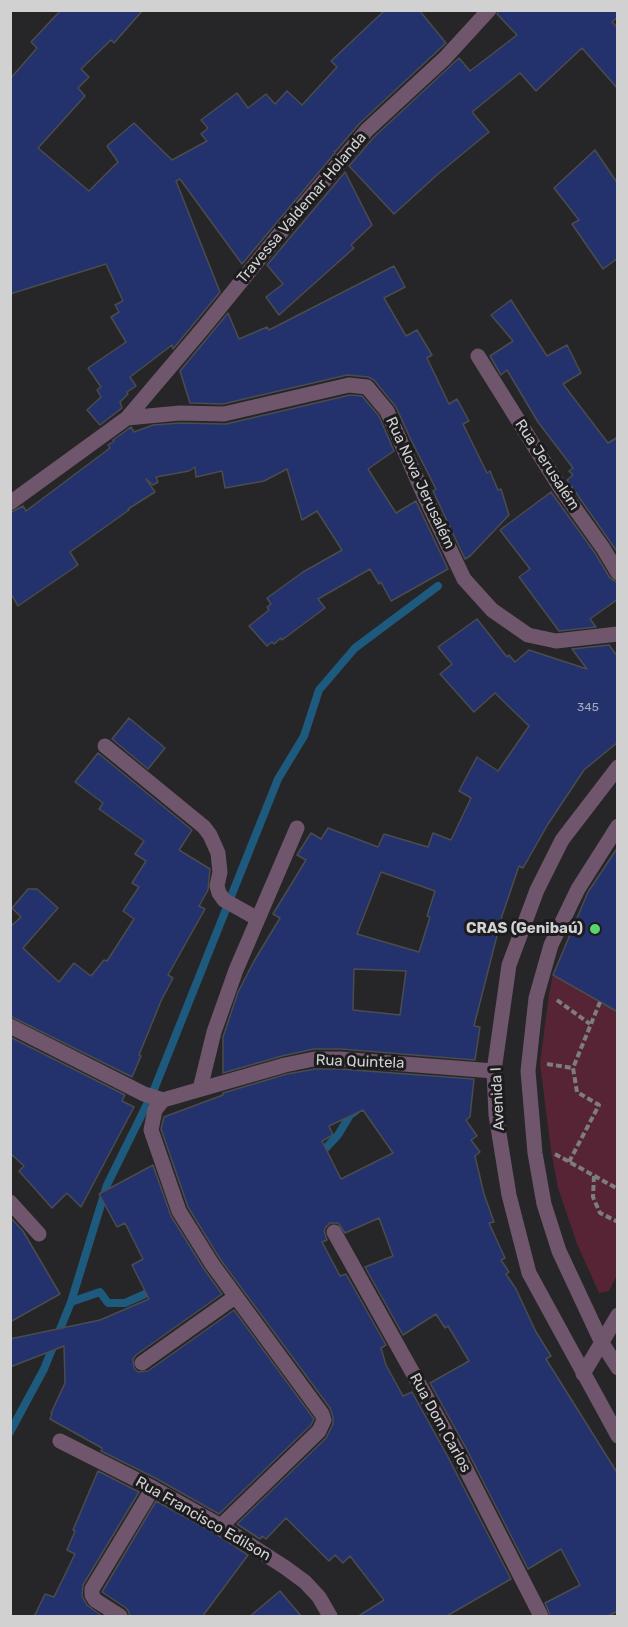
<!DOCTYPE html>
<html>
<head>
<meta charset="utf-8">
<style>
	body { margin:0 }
	#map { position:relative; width:628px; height:1627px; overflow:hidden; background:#262527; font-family:Rubik,sans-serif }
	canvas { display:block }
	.frame { position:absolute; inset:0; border:12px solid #d1d1d2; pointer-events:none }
</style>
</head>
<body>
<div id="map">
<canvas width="628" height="1627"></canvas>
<div class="frame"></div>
</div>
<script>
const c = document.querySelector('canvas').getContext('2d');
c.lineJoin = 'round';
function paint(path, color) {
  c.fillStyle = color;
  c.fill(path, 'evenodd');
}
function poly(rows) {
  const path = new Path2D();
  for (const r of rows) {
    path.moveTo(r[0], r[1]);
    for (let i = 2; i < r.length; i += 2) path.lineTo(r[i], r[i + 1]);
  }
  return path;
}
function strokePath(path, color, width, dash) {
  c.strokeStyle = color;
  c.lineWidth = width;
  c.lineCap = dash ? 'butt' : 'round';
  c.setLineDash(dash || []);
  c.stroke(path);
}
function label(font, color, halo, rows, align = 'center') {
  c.font = font + ' Rubik,sans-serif';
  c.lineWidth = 6;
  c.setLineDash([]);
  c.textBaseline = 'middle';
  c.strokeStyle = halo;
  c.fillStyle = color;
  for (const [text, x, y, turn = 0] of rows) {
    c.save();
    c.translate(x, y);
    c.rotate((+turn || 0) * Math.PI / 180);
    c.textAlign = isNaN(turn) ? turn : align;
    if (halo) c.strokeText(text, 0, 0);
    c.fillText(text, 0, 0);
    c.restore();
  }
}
paint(poly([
	[553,975,617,1012,617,1275,609,1291,599,1293,577,1244,558,1188,551,1151,540,1063,549,994]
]), '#562435');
strokePath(poly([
	[319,1153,325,1149,338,1135,350,1115,356,1111],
	[71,1302,100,1292,108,1303,125,1303,154,1290],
	[10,1432,44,1369,71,1302,107,1185,153,1092,278,779,304,736,319,690,355,648,438,586]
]), '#1e5a7d', 8);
const building = poly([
	[61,10,143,10,114,43,111,40,81,69,89,77,78,88,85,96,38,148,89,191,118,162,107,146,134,123,172,160,207,141,201,134,208,128,201,120,237,93,248,108,266,94,275,104,287,91,302,105,337,67,331,61,385,10,419,10,446,43,360,123,335,152,334,151,335,153,242,264,180,179,176,181,220,292,173,349,172,345,130,377,136,386,127,392,128,394,120,402,122,408,100,425,87,410,101,397,97,390,101,387,88,368,126,342,111,317,119,312,115,305,123,301,106,264,10,294,10,79,37,48,31,42,61,10],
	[499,10,618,10,618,17,612,22,618,28,618,89,582,48,536,91,520,73,472,112,489,132,438,174,394,214,349,166,374,137,459,58,470,71,517,35,497,14,499,10],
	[595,150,618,184,618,258,603,269,572,224,579,220,554,188,595,150],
	[345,172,372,225,351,245,354,248,279,315,266,297,283,284,267,265,345,172],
	[394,266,405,287,384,298,406,336,417,330,432,355,427,358,449,404,457,399,469,421,463,424,487,473,490,471,498,490,501,489,509,515,470,556,465,559,433,491,436,489,411,440,396,407,374,380,368,377,347,375,223,404,190,403,180,371,228,313,239,339,267,327,269,330,394,266],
	[511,300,547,356,567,345,581,373,563,384,608,443,618,437,618,553,567,480,573,475,569,471,573,468,538,422,507,370,501,375,490,356,513,341,491,315,511,300],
	[350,395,362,396,379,416,394,451,368,469,396,513,416,501,448,569,391,601,381,582,379,584,370,569,318,599,325,608,282,640,281,638,274,644,272,642,267,646,249,626,269,610,267,607,271,604,267,598,303,572,342,550,317,511,302,520,287,469,264,481,225,488,222,471,196,477,195,467,189,471,156,477,158,482,153,485,146,479,155,492,128,509,129,510,70,552,78,565,18,606,10,592,10,513,23,506,26,511,110,448,108,445,114,441,113,440,131,427,134,432,153,425,180,423,226,424,350,395],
	[551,492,595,553,610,578,618,583,618,599,590,619,596,627,559,631,519,577,530,569,500,530,551,492],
	[477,619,507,657,509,655,515,662,529,650,587,669,572,649,609,645,618,657,618,742,584,770,548,824,523,868,519,866,502,916,474,1026,480,1027,475,1060,341,1049,314,1049,282,1056,223,1073,223,1037,238,992,254,961,280,918,273,914,306,860,297,855,311,833,321,839,328,828,378,847,384,834,428,847,433,833,451,840,471,798,459,791,477,757,498,771,529,726,495,693,474,712,440,674,452,664,438,647,477,619],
	[381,872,435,891,427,916,430,917,419,952,357,934,381,872],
	[354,969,406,971,400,1015,353,1010,354,969],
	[129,718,165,748,148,769,112,739,129,718],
	[98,753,192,830,179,850,210,869,208,890,199,906,205,909,168,975,173,978,161,1001,139,1055,141,1056,132,1077,10,1016,10,927,21,917,12,908,28,889,37,889,58,908,23,948,59,982,74,963,91,976,104,960,107,961,134,919,123,911,139,887,132,883,146,861,135,854,144,841,99,809,103,803,75,782,98,753],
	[618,847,618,1012,553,975,588,892,618,847],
	[10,1037,125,1095,122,1101,134,1107,81,1207,67,1193,52,1208,19,1171,24,1166,10,1153,10,1037],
	[315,1069,340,1069,474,1079,470,1117,466,1120,477,1136,471,1140,480,1152,475,1156,484,1194,494,1222,489,1223,505,1258,501,1260,509,1272,506,1274,516,1289,536,1332,551,1356,546,1359,618,1474,618,1611,606,1617,551,1617,545,1603,580,1585,561,1549,528,1569,466,1448,430,1383,469,1361,448,1326,445,1328,436,1314,403,1335,365,1267,393,1256,379,1218,345,1233,338,1223,330,1223,326,1227,324,1231,327,1240,322,1242,340,1276,346,1274,386,1345,381,1348,386,1365,403,1396,412,1392,448,1457,511,1579,445,1617,357,1617,384,1600,350,1556,343,1563,335,1555,329,1561,286,1518,266,1539,262,1536,260,1539,237,1524,326,1438,333,1424,333,1417,330,1408,220,1259,188,1207,161,1129,164,1117,223,1095,223,1093,287,1074,315,1069],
	[363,1110,393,1153,341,1179,322,1141,333,1135,329,1126,363,1110],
	[153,1165,171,1216,204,1269,222,1294,136,1355,133,1359,134,1368,138,1372,148,1371,234,1310,314,1419,311,1425,219,1514,157,1479,101,1451,102,1448,50,1419,52,1414,51,1413,65,1383,64,1346,10,1367,10,1339,100,1320,149,1299,132,1265,143,1259,125,1223,117,1227,99,1194,153,1165],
	[10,1217,23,1231,60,1294,10,1322,10,1217],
	[98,1471,139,1492,83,1585,82,1596,87,1605,103,1617,34,1617,45,1594,54,1597,75,1554,67,1550,75,1531,73,1530,98,1471],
	[156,1501,216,1534,248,1555,202,1617,130,1617,129,1612,126,1608,102,1592,156,1501],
	[280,1591,302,1617,249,1617,280,1591]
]);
paint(building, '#23326d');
strokePath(building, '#4b4c4e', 1.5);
strokePath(poly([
	[557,1000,590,1024],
	[547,1064,573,1068],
	[555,1154,618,1189],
	[569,1162,599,1105,577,1092,573,1068,600,1002],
	[594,1176,593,1197,600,1213,618,1222]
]), '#7d7d7e', 4, [6, 3]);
strokePath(poly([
	[478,356,561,489,603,548,618,573],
	[127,418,205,326,295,215,367,130,445,58,489,10],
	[10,503,127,418,180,413,224,414,349,385,367,387,387,411,424,495,464,579,492,610,528,635,556,641,618,634],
	[105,746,204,827,210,835,218,853,220,872,217,886,219,893,224,900,258,919],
	[618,767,562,840,537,890,509,965,494,1071,496,1115,509,1195,529,1273,618,1436],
	[618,826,578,889,551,945,536,998,528,1071,535,1153,544,1204,559,1251,602,1343,618,1368],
	[10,1026,144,1094,163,1100,285,1065,314,1059,340,1059,494,1071],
	[200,1089,214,1032,236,970,297,828],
	[163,1100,155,1110,151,1130,179,1211,212,1264,322,1414,324,1420,319,1431,221,1526],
	[10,1202,39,1234],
	[334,1232,457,1452,541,1616],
	[142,1363,235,1297],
	[583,1374,618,1315],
	[60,1441,153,1488,221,1526,286,1568,305,1582,319,1597,330,1616],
	[120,1616,95,1600,92,1595,92,1589,153,1488]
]), '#6f566c', 15);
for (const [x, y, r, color] of [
	[595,929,6,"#59d56f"]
]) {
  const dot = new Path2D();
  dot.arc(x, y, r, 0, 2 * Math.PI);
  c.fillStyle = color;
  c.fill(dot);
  strokePath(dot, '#1c1b1e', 2);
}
label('12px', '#a6a9b9', null, [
	["345",588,708]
]);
label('15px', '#d1d1d2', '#1c1b1e', [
	["Travessa Valdemar Holanda",302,208,-50],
	["Rua Jerusalém",547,465,57],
	["Rua Nova Jerusalém",420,483,65],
	["Rua Quintela",360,1062,2],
	["Avenida I",498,1099,-93],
	["Rua Dom Carlos",440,1423,61],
	["Rua Francisco Edilson",203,1519,30]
]);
label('bold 15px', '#d1d1d2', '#1c1b1e', [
	["CRAS (Genibaú)",583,929]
], 'right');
</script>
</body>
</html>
